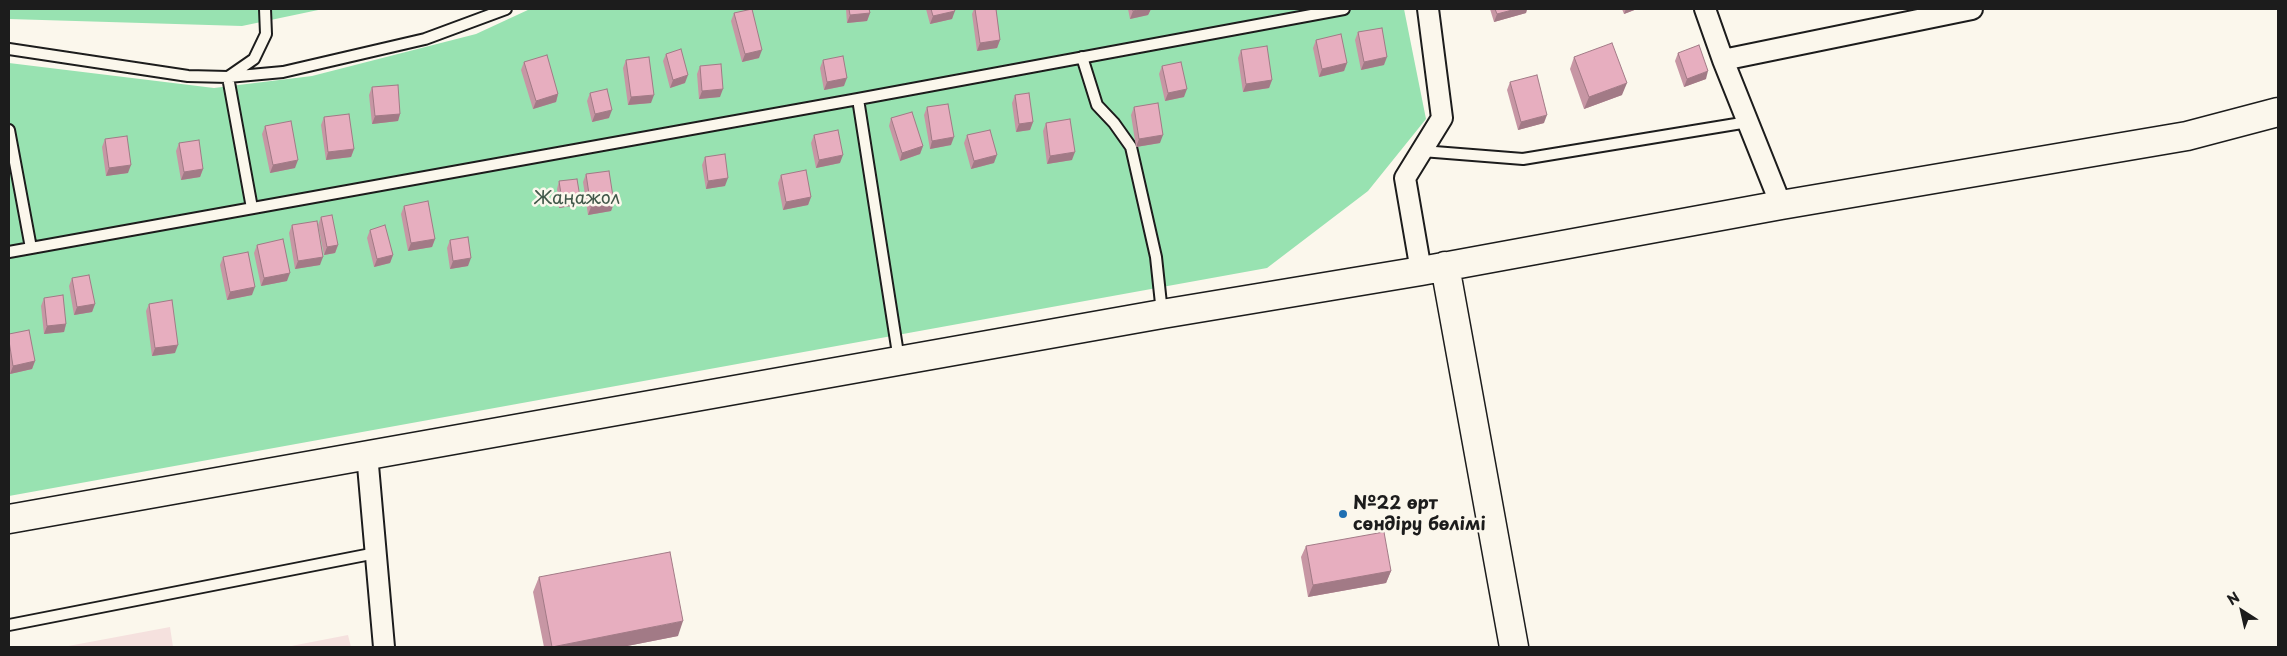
<!DOCTYPE html>
<html>
<head>
<meta charset="utf-8">
<style>
	body { margin:0 }
	#map { position:relative; width:2287px; height:656px; overflow:hidden; background:#fbf7ec; font-family:"Playpen Sans",sans-serif }
	canvas { display:block }
	.frame { position:absolute; inset:0; border:10px solid #1c1c1c; pointer-events:none }
	.north { position:absolute; left:2217px; top:586px; width:50px; height:50px; -webkit-text-stroke:4px #fbf7ec; paint-order:stroke; rotate:325deg; font-size:14px; font-weight:700; line-height:20px; text-align:center; color:#1c1c1c }
	.north::after { content:''; display:block; margin:auto; width:18px; height:22px; background:#1c1c1c; clip-path:polygon(50% 0,100% 100%,50% 72%,0 100%) }
</style>
</head>
<body>
<div id="map">
<canvas width="2287" height="656"></canvas>
<div class="frame"></div>
<div class="north">N</div>
</div>
<script>
const c = document.querySelector('canvas').getContext('2d');
c.lineJoin = 'round';
function paint(path, color) {
  c.fillStyle = color;
  c.fill(path, 'evenodd');
}
function poly(rows) {
  const path = new Path2D();
  for (const r of rows) {
    path.moveTo(r[0], r[1]);
    for (let i = 2; i < r.length; i += 2) path.lineTo(r[i], r[i + 1]);
  }
  return path;
}
function strokePath(path, color, width, dash) {
  c.strokeStyle = color;
  c.lineWidth = width;
  c.lineCap = dash ? 'butt' : 'round';
  c.setLineDash(dash || []);
  c.stroke(path);
}
function label(font, color, halo, rows, align = 'center') {
  c.font = font + ' "Playpen Sans",sans-serif';
  c.lineWidth = 5;
  c.setLineDash([]);
  c.textBaseline = 'middle';
  c.strokeStyle = halo;
  c.fillStyle = color;
  for (const [text, x, y, turn = 0] of rows) {
    c.save();
    c.translate(x, y);
    c.rotate((+turn || 0) * Math.PI / 180);
    c.textAlign = isNaN(turn) ? turn : align;
    if (halo) c.strokeText(text, 0, 0);
    c.fillText(text, 0, 0);
    c.restore();
  }
}
paint(poly([
	[170,627,173,647,63,647],
	[348,635,351,647,286,647]
]), '#f5e1de');
paint(poly([
	[9,9,323,9,242,26,9,19],
	[530,9,1404,9,1426,119,1368,191,1267,268,9,496,9,63,214,88,312,76,476,34]
]), '#98e2b1');
const lane = poly([
	[9,49,188,76,228,77,283,72,425,39,506,9],
	[1082,57,1097,105,1114,123,1131,147,1156,257,1162,313],
	[858,99,899,360],
	[9,130,31,248],
	[1422,151,1523,159,1748,122],
	[252,208,228,77,254,59,266,34,265,9],
	[9,252,858,99,1344,9],
	[9,625,376,553]
]);
const street = poly([
	[1705,9,1723,60,1781,205],
	[1723,60,1972,9],
	[1421,271,1405,178,1442,118,1428,9],
	[367,454,384,647]
]);
const secondary = poly([
	[1445,266,1514,647],
	[9,519,1162,314,1421,271,1781,205,2187,136,2278,112]
]);
strokePath(lane, '#1c1c1c', 14);
strokePath(street, '#1c1c1c', 24);
strokePath(secondary, '#1c1c1c', 31);
strokePath(lane, '#fbf7ec', 10);
strokePath(street, '#fbf7ec', 20);
strokePath(secondary, '#fbf7ec', 28);
paint(poly([
	[846,9,869,9,870,13,867,21,847,23],
	[926,9,954,9,952,19,930,24],
	[974,9,996,9,1000,40,997,48,977,51,972,14],
	[1128,9,1151,9,1148,15,1130,19],
	[1490,9,1527,9,1526,13,1494,22],
	[1622,9,1637,9,1624,14],
	[734,13,759,58,742,62,731,21],
	[1358,32,1384,65,1361,70,1355,40],
	[1316,40,1347,63,1344,71,1319,77,1313,48],
	[1241,50,1272,80,1269,88,1243,92,1238,58],
	[1678,53,1706,79,1684,87,1675,61],
	[666,54,685,83,670,88,663,61],
	[1574,57,1622,95,1584,109,1570,69],
	[626,60,651,103,628,105,623,68],
	[823,60,844,86,824,90,820,68],
	[524,62,558,94,556,102,533,109,521,70],
	[700,66,720,97,699,99,697,74],
	[1162,66,1184,97,1165,101,1159,74],
	[1510,82,1544,123,1518,130,1507,90],
	[372,87,400,114,398,121,372,124,369,95],
	[590,93,609,118,592,122,587,101],
	[1015,95,1033,122,1030,130,1016,132,1012,103],
	[927,107,951,145,930,149,924,115],
	[1134,107,1160,143,1136,147,1131,115],
	[324,117,354,149,351,157,326,160,321,125],
	[891,118,923,146,920,154,900,161,889,126],
	[1046,123,1072,160,1047,164,1043,131],
	[265,126,295,168,270,173,262,134],
	[814,135,840,163,816,168,811,143],
	[967,135,994,163,971,169,964,143],
	[105,139,128,173,106,176,102,147],
	[179,143,203,169,200,177,181,180,176,151],
	[705,157,725,186,706,189,702,165],
	[586,174,614,203,611,211,588,215,583,182],
	[781,175,811,197,808,205,783,210,778,183],
	[559,181,580,197,577,205,559,208,557,189],
	[404,206,435,239,432,247,408,251,401,214],
	[321,217,338,245,335,253,324,255,318,225],
	[292,225,320,265,295,269,289,233],
	[370,230,393,255,390,263,374,267,367,238],
	[450,240,468,266,450,269,447,248],
	[257,245,287,281,261,286,254,253],
	[223,257,252,295,227,300,220,265],
	[72,278,95,304,92,312,74,315,69,286],
	[44,298,66,324,64,332,44,334,41,306],
	[149,304,175,353,152,356,146,311],
	[9,334,35,361,32,369,10,374,9,365],
	[1306,546,1391,571,1386,583,1308,597,1301,557],
	[539,577,678,636,622,647,544,647,533,592]
]), '#c796a4');
paint(poly([
	[1142,9,1151,9,1148,15,1130,19,1133,11],
	[1516,9,1527,9,1526,13,1494,22,1497,14],
	[1626,9,1637,9,1624,14],
	[955,11,952,19,930,24,933,16],
	[870,13,867,21,847,23,850,15],
	[1000,40,997,48,977,51,980,43],
	[762,50,759,58,742,62,745,54],
	[1387,57,1384,65,1361,70,1364,62],
	[1347,63,1344,71,1319,77,1322,69],
	[1708,71,1706,79,1684,87,1687,79],
	[688,75,685,83,670,88,673,80],
	[847,78,844,86,824,90,827,82],
	[1272,80,1269,88,1243,92,1246,84],
	[1627,83,1622,95,1584,109,1589,97],
	[723,89,720,97,699,99,702,91],
	[1187,89,1184,97,1165,101,1168,93],
	[558,94,556,102,533,109,536,101],
	[654,95,651,103,628,105,631,97],
	[612,110,609,118,592,122,595,114],
	[400,114,398,121,372,124,375,116],
	[1547,115,1544,123,1518,130,1521,122],
	[1033,122,1030,130,1016,132,1019,124],
	[1163,135,1160,143,1136,147,1139,139],
	[954,137,951,145,930,149,932,141],
	[923,146,920,154,900,161,902,153],
	[354,149,351,157,326,160,328,152],
	[1075,152,1072,160,1047,164,1050,156],
	[843,155,840,163,816,168,819,160],
	[997,155,994,163,971,169,974,161],
	[298,160,295,168,270,173,273,165],
	[131,165,128,173,106,176,109,168],
	[203,169,200,177,181,180,184,172],
	[728,178,725,186,706,189,708,181],
	[580,197,577,205,559,208,562,200],
	[811,197,808,205,783,210,786,202],
	[614,203,611,211,588,215,591,207],
	[435,239,432,247,408,251,411,243],
	[338,245,335,253,324,255,327,247],
	[393,255,390,263,374,267,377,259],
	[323,257,320,265,295,269,298,261],
	[471,258,468,266,450,269,453,261],
	[290,273,287,281,261,286,264,278],
	[255,287,252,295,227,300,230,292],
	[95,304,92,312,74,315,77,307],
	[66,324,64,332,44,334,47,326],
	[178,345,175,353,152,356,155,348],
	[35,361,32,369,10,374,13,366],
	[1391,571,1386,583,1308,597,1313,585],
	[683,621,678,636,622,647,552,647]
]), '#a27a86');
const building = poly([
	[752,9,762,50,745,54,734,13,752,9],
	[849,9,869,9,870,13,850,15,849,9],
	[931,9,954,9,955,11,933,16,931,9],
	[975,9,996,9,1000,40,980,43,975,9],
	[1132,9,1142,9,1133,11,1132,9],
	[1495,9,1516,9,1497,14,1495,9],
	[1382,28,1387,57,1364,62,1358,32,1382,28],
	[1341,34,1347,63,1322,69,1316,40,1341,34],
	[1612,43,1627,83,1589,97,1574,57,1612,43],
	[1699,45,1708,71,1687,79,1678,53,1699,45],
	[1267,46,1272,80,1246,84,1241,50,1267,46],
	[681,49,688,75,673,80,666,54,681,49],
	[547,55,558,94,536,101,524,62,547,55],
	[843,56,847,78,827,82,823,60,843,56],
	[649,57,654,95,631,97,626,60,649,57],
	[1181,62,1187,89,1168,93,1162,66,1181,62],
	[721,64,723,89,702,91,700,66,721,64],
	[1537,75,1547,115,1521,122,1510,82,1537,75],
	[398,85,400,114,375,116,372,87,398,85],
	[607,89,612,110,595,114,590,93,607,89],
	[1029,93,1033,122,1019,124,1015,95,1029,93],
	[1158,103,1163,135,1139,139,1134,107,1158,103],
	[948,104,954,137,932,141,927,107,948,104],
	[912,112,923,146,902,153,891,118,912,112],
	[349,114,354,149,328,152,324,117,349,114],
	[1070,119,1075,152,1050,156,1046,123,1070,119],
	[291,121,298,160,273,165,265,126,291,121],
	[838,130,843,155,819,160,814,135,838,130],
	[990,130,997,155,974,161,967,135,990,130],
	[127,136,131,165,109,168,105,139,127,136],
	[199,140,203,169,184,172,179,143,199,140],
	[725,154,728,178,708,181,705,157,725,154],
	[806,170,811,197,786,202,781,175,806,170],
	[609,171,614,203,591,207,586,174,609,171],
	[577,179,580,197,562,200,559,181,577,179],
	[428,201,435,239,411,243,404,206,428,201],
	[332,215,338,245,327,247,321,217,332,215],
	[317,221,323,257,298,261,292,225,317,221],
	[385,225,393,255,377,259,370,230,385,225],
	[468,237,471,258,453,261,450,240,468,237],
	[283,239,290,273,264,278,257,245,283,239],
	[248,252,255,287,230,292,223,257,248,252],
	[89,275,95,304,77,307,72,278,89,275],
	[63,295,66,324,47,326,44,298,63,295],
	[172,300,178,345,155,348,149,304,172,300],
	[29,330,35,361,13,366,9,341,9,334,29,330],
	[1384,532,1391,571,1313,585,1306,546,1384,532],
	[670,552,683,621,552,647,539,577,670,552]
]);
paint(building, '#e7aebf');
strokePath(building, '#a27a86', 1);
for (const [x, y, r, color] of [
	[1343,514,5,"#1f6fb2"]
]) {
  const dot = new Path2D();
  dot.arc(x, y, r, 0, 2 * Math.PI);
  c.fillStyle = color;
  c.fill(dot);
  strokePath(dot, '#fbf7ec', 2);
}
label('18px', '#415749', '#fbf7ec', [
	["Жаңажол",577,199]
]);
label('bold 18px', '#1c1c1c', '#fbf7ec', [
	["№22 өрт",1353,504],
	["сөндіру бөлімі",1353,525]
], 'left');
</script>
</body>
</html>
